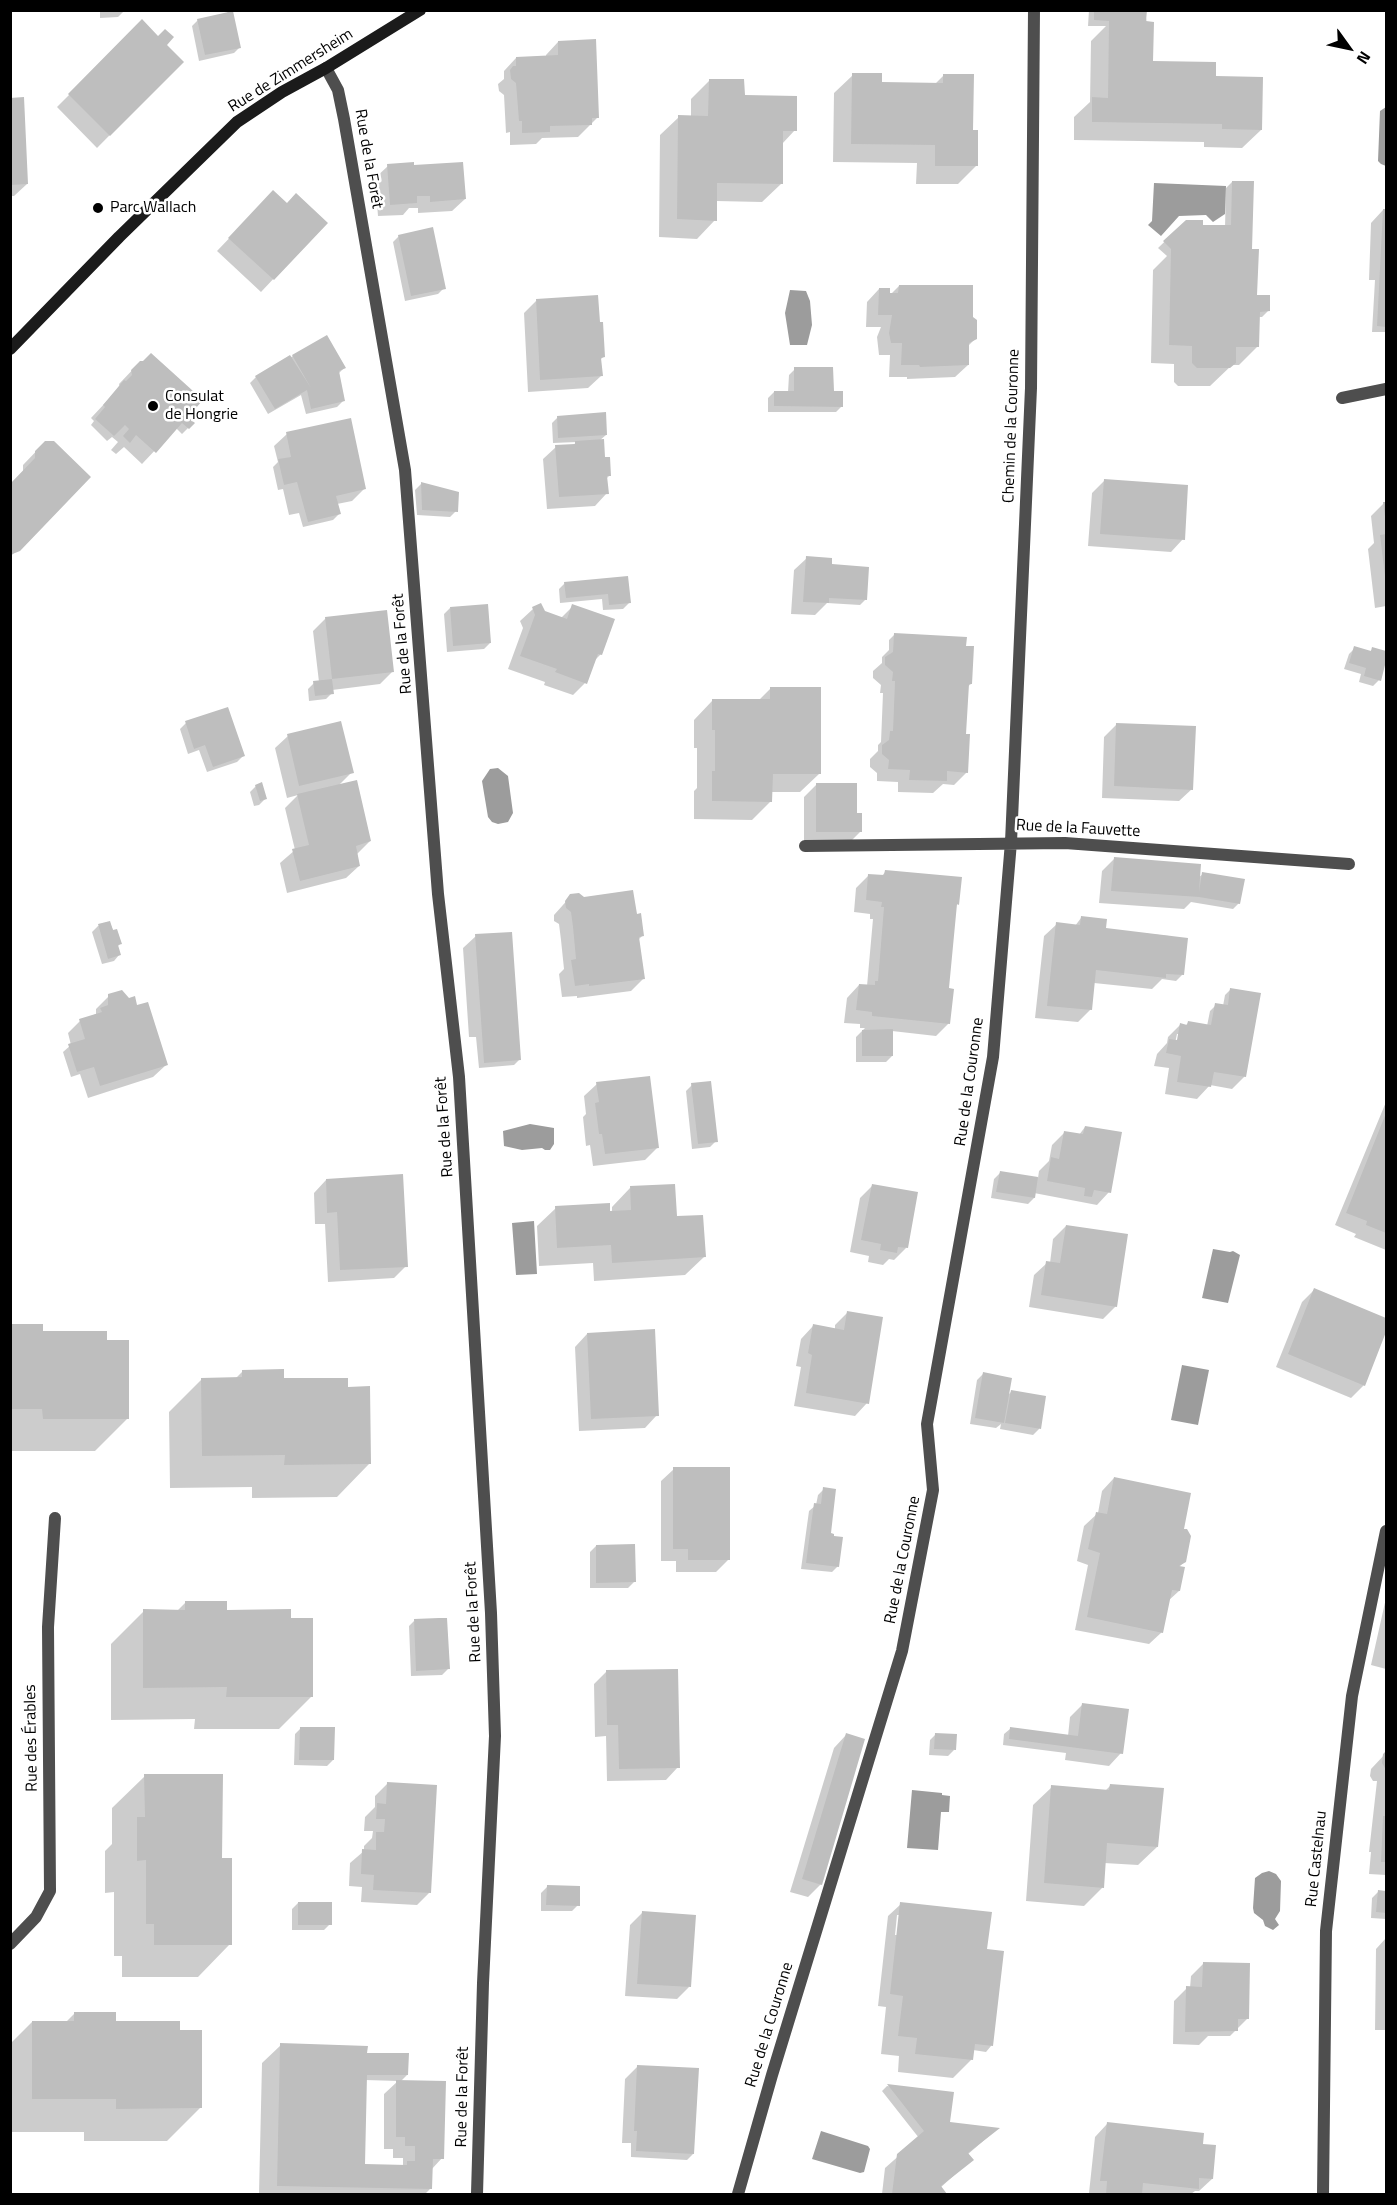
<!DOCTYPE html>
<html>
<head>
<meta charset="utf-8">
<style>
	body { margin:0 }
	#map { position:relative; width:1397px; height:2205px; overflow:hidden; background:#fff; font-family:"Titillium Web",sans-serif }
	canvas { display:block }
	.frame { position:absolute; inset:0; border:12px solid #000; pointer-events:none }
	.north { position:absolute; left:1319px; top:18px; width:60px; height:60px; -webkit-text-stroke:4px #fff; paint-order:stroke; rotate:123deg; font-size:16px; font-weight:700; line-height:24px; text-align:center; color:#000 }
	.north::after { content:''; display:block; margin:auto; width:21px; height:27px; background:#000; clip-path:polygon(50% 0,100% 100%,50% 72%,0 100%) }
</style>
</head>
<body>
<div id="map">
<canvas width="1397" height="2205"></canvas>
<div class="frame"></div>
<div class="north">N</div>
</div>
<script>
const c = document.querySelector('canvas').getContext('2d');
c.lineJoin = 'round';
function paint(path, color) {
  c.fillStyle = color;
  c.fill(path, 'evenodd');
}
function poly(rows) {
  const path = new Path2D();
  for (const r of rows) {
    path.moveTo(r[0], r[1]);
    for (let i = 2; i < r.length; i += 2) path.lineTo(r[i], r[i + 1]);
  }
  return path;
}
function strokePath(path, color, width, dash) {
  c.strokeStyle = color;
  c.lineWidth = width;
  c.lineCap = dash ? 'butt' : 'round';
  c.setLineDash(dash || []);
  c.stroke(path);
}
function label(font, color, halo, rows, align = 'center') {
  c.font = font + ' "Titillium Web",sans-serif';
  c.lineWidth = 5;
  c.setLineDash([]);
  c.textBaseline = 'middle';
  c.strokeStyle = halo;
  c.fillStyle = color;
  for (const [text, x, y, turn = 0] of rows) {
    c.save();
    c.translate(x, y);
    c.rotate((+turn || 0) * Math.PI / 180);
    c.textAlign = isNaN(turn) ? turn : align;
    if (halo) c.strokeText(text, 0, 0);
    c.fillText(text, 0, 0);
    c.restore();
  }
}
paint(poly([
	[1386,107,1386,166,1381,164,1378,161,1380,111],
	[1154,183,1226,186,1225,214,1213,222,1206,215,1179,216,1161,236,1148,225,1152,221],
	[790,290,806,291,810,301,812,325,807,345,790,345,785,313],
	[498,768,508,776,513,813,508,822,498,824,492,822,488,817,482,781,490,769],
	[530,1124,554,1128,554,1144,550,1150,545,1150,542,1148,522,1150,504,1146,503,1131],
	[534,1221,537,1274,516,1275,512,1223],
	[1213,1249,1230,1252,1233,1251,1240,1255,1228,1303,1202,1298],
	[1182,1365,1209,1370,1198,1425,1171,1420],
	[912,1790,942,1793,942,1795,950,1796,949,1812,941,1812,938,1850,907,1848],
	[1269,1871,1276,1874,1281,1881,1280,1911,1275,1919,1279,1925,1273,1930,1265,1926,1263,1920,1254,1913,1253,1908,1255,1878,1262,1873],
	[821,2131,868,2146,870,2149,864,2172,860,2173,812,2159]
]), '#9c9c9c');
paint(poly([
	[100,10,124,10,124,11,118,17,100,18],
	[225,10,235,10,232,13,240,47,234,53,199,61,192,26,198,20,228,13],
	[1089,10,1145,10,1152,62,1214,78,1261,130,1242,148,1204,147,1204,142,1074,140,1074,117,1090,102,1091,41,1106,26,1088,26],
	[142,22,182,62,97,148,57,107],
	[558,42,598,117,578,137,542,138,536,144,510,145,510,132,506,133,504,95,499,91,498,84,504,79,504,71,516,58,546,57,546,55],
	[853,75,880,84,935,84,944,75,972,132,977,165,958,184,916,184,917,163,833,162,834,93],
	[710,80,743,97,795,130,782,144,781,184,762,202,716,201,715,220,697,239,659,237,660,135,679,117,691,117,691,99],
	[10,100,27,184,14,196,10,196],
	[388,166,413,167,465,199,452,211,418,213,418,208,409,208,403,215,378,216,375,178],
	[1232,182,1251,250,1257,251,1257,296,1268,311,1262,317,1257,317,1257,347,1239,365,1232,365,1210,386,1178,386,1174,382,1174,364,1151,363,1153,270,1167,256,1158,248,1186,221,1201,229,1225,227,1226,188],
	[261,205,287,205,326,223,261,292,217,251],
	[1383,210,1386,210,1386,332,1372,332,1375,280,1369,280,1371,223],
	[399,236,444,288,438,294,405,301,393,242],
	[899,286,971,317,975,339,968,346,968,365,955,377,907,379,907,377,889,377,890,355,879,355,877,337,881,327,866,327,867,302,879,289,891,294],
	[536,301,603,357,600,360,601,376,588,388,528,392,524,313],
	[293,356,344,368,338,374,343,401,337,407,306,414,301,395,268,414,250,383,256,377],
	[140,362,193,423,182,434,176,428,142,464,124,447,116,454,111,450,118,442,112,437,107,441,91,425,94,421,91,418,120,387,119,384],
	[795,369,832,393,842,406,836,412,768,412,768,398,774,392,788,392,789,375],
	[558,417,606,435,599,441,610,475,606,479,607,493,595,506,547,509,543,459,556,447,573,445,577,442,553,443,552,423],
	[287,434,365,488,352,501,337,504,339,514,333,520,303,527,299,513,289,515,283,489,278,490,273,467,278,462,274,446],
	[45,442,89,477,10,557,10,485,23,472,23,465],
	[1105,480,1183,539,1171,552,1088,546,1092,493],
	[421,484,456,511,450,517,417,515,415,490],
	[1384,503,1386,503,1386,606,1375,608,1368,549,1374,543,1371,516],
	[807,558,830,568,866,599,860,605,827,603,815,615,791,614,794,570],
	[627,577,629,603,623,609,603,610,602,599,560,603,559,589,565,583],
	[541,605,544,612,561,618,573,606,601,654,593,662,585,683,573,695,544,685,545,682,508,669,523,628,520,621,533,609],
	[450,608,490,643,484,649,447,652,444,614],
	[326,618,392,672,380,684,332,690,332,693,326,699,309,701,308,689,314,683,319,682,313,631],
	[895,634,971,684,967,687,965,735,967,772,954,785,943,784,933,793,898,792,898,782,877,781,877,773,870,767,870,759,878,751,878,745,881,742,883,693,880,693,881,685,873,678,873,671,882,663,882,657,889,650,889,640],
	[1355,648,1369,652,1373,649,1386,653,1379,680,1373,686,1359,682,1361,674,1344,669,1349,654],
	[771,688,819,774,800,792,771,792,771,801,752,820,694,819,694,791,697,788,697,748,694,748,694,720,712,701,758,701],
	[186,723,243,756,237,762,207,772,199,750,188,754,180,729],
	[1117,724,1192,789,1179,801,1102,798,1104,737],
	[288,736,352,772,339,785,370,841,357,854,359,866,346,878,287,893,280,863,295,850,285,808,298,795,287,798,275,748],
	[817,784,855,814,861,831,848,844,804,844,804,797],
	[256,786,265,799,259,805,254,806,250,792],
	[1115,858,1198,878,1203,874,1239,903,1233,909,1191,902,1184,909,1099,903,1102,871],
	[886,871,958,904,955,906,947,990,949,1023,936,1036,892,1031,892,1056,886,1062,856,1062,856,1037,865,1028,860,1028,860,1024,844,1023,847,998,859,985,867,986,873,919,870,919,870,914,854,912,856,888,869,875,881,877],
	[571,896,635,916,642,936,638,940,644,978,631,991,577,998,577,996,562,997,559,974,564,969,561,940,559,924,554,921,554,915],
	[1081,918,1104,929,1169,936,1182,975,1176,981,1162,979,1152,989,1094,983,1091,1009,1078,1022,1035,1018,1044,936,1057,924,1075,926],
	[109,922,120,944,117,947,119,955,114,961,102,964,92,932,98,926],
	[476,936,520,1059,514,1065,479,1068,476,1037,469,1037,463,948],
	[1231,989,1245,1076,1232,1089,1210,1085,1197,1099,1165,1094,1169,1068,1154,1066,1157,1054,1167,1043,1168,1037,1180,1025,1185,1026,1188,1023,1207,1026,1210,1011,1216,1005,1223,1006,1225,995],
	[1177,1034,1180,1034,1174,1048],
	[109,996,137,1007,166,1065,153,1077,88,1098,80,1074,71,1077,63,1052,71,1045,68,1033,80,1021,96,1014,96,1009],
	[597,1084,657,1148,645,1160,593,1166,590,1145,586,1146,583,1117,586,1114,584,1096],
	[692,1085,716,1141,710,1147,692,1149,686,1091],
	[1386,1102,1386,1250,1354,1237,1356,1234,1335,1225],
	[1085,1127,1109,1192,1097,1205,1034,1193,1034,1198,1028,1204,991,1198,994,1179,1000,1173,1038,1178,1039,1171,1049,1161,1052,1145,1065,1132,1079,1135],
	[326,1180,406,1266,394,1278,328,1282,325,1224,315,1224,314,1193],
	[873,1185,906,1248,894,1260,889,1259,883,1265,868,1262,869,1256,850,1252,860,1198],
	[630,1188,676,1218,704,1257,685,1275,594,1281,593,1263,539,1266,537,1226,556,1208,612,1213,612,1207],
	[1066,1226,1116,1306,1103,1319,1029,1307,1034,1275,1047,1263,1050,1263,1053,1239],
	[1314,1290,1386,1319,1386,1328,1364,1385,1351,1398,1276,1367,1302,1302],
	[848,1312,867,1403,855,1416,794,1406,801,1367,796,1366,801,1339,813,1326,835,1330,835,1325],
	[10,1325,41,1333,105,1342,128,1418,95,1451,10,1451],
	[587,1334,657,1415,645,1428,579,1431,575,1347],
	[243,1371,282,1380,346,1388,369,1464,337,1497,252,1498,252,1487,170,1488,169,1412,202,1379,235,1379],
	[983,1374,1007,1396,1011,1392,1045,1398,1039,1429,1033,1435,1000,1429,1001,1424,996,1428,970,1424,977,1380],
	[674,1469,728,1560,716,1572,676,1572,676,1561,661,1561,661,1481],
	[1114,1478,1182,1530,1185,1561,1178,1568,1179,1591,1168,1601,1162,1632,1149,1644,1075,1630,1088,1565,1077,1561,1084,1526,1098,1513,1102,1491],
	[824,1489,829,1535,832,1538,838,1566,832,1572,801,1569,809,1511,816,1505,818,1495],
	[596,1546,634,1582,628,1588,590,1588,590,1552],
	[1386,1598,1386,1669,1371,1665],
	[186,1602,226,1611,289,1620,312,1696,279,1729,194,1729,195,1719,111,1720,111,1644,144,1611,177,1611],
	[414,1621,448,1669,442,1675,411,1676,409,1626],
	[606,1672,678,1767,666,1780,607,1781,606,1736,595,1737,594,1684],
	[1083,1704,1121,1753,1109,1766,1065,1760,1066,1753,1003,1745,1004,1734,1010,1729,1068,1736,1070,1717],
	[301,1728,333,1760,327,1766,294,1765,295,1734],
	[936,1734,954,1750,948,1756,929,1755,930,1740],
	[846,1735,821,1884,808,1897,790,1892,834,1748],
	[1386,1753,1386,1875,1369,1874,1371,1852,1369,1852,1377,1781,1373,1781,1370,1776,1371,1769],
	[145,1776,221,1859,230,1944,198,1977,122,1977,122,1956,114,1956,114,1892,105,1893,105,1851,112,1844,112,1808],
	[388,1783,430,1892,417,1905,361,1902,362,1887,349,1886,350,1863,364,1851,364,1846,372,1838,373,1831,364,1831,365,1817,375,1807,375,1796],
	[1110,1786,1157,1847,1138,1865,1104,1863,1102,1888,1084,1906,1026,1901,1033,1805,1052,1787,1105,1791],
	[547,1887,578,1905,572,1911,541,1911,541,1893],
	[1378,1892,1386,1893,1386,1919,1371,1918,1372,1898],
	[298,1903,330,1924,324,1930,292,1930,292,1909],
	[901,1904,986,1950,991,2046,986,2052,973,2050,972,2059,953,2078,898,2072,899,2056,881,2054,886,2007,878,2006,888,1916],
	[897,1915,900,1915,898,1935,895,1935],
	[643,1912,689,1987,677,1999,625,1996,630,1925],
	[1386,1938,1386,2030,1375,2030,1376,1949],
	[1203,1964,1247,2019,1230,2036,1208,2036,1199,2045,1173,2044,1174,2001,1187,1988,1190,1988,1191,1976],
	[74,2014,115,2022,179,2031,200,2108,167,2141,84,2141,84,2132,10,2132,10,2044,32,2022,66,2022],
	[281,2045,366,2054,407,2075,400,2082,442,2158,431,2170,430,2189,425,2194,259,2194,262,2063],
	[365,2080,398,2081,384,2094,384,2149,393,2149,393,2158,403,2158,403,2167,363,2166],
	[638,2066,693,2154,687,2160,631,2157,631,2143,622,2143,625,2079],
	[887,2086,953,2093,947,2123,997,2129,967,2155,971,2160,940,2188,945,2194,882,2194,885,2168,919,2138,882,2091],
	[1107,2124,1201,2146,1212,2179,1199,2191,1195,2191,1191,2194,1095,2194,1089,2193,1095,2137]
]), '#0003');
paint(poly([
	[1094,10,1147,10,1146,21,1154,22,1153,61,1216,62,1216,76,1263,77,1262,130,1222,129,1222,124,1092,122,1092,97,1108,98,1109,21,1094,20],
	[233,11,241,48,205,55,197,19],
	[142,19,158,36,165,29,174,37,167,45,184,62,110,136,68,94],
	[596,39,599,118,592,118,592,125,550,126,550,132,522,133,522,121,519,121,516,83,511,79,510,70,513,66,516,66,516,57,558,55,558,41],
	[852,73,882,73,882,82,943,83,943,74,974,74,973,130,978,130,978,166,935,166,935,145,851,144],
	[709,79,744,79,745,95,797,96,797,131,783,131,783,184,717,183,717,221,677,219,678,115,708,116],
	[24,97,28,184,10,185,10,98],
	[414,162,414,165,463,162,466,199,430,202,430,196,417,196,417,203,390,205,387,164],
	[1232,181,1254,181,1252,249,1259,249,1257,295,1270,295,1270,311,1260,312,1259,347,1236,347,1236,363,1230,368,1197,368,1192,363,1192,346,1169,345,1171,249,1163,241,1186,220,1203,220,1203,225,1231,225],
	[273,190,287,203,296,193,328,223,274,280,228,238],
	[1383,209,1386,209,1386,327,1377,326],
	[433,227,446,289,411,296,398,235],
	[899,285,973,285,973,317,977,320,977,339,969,343,969,365,920,367,919,365,901,365,902,343,891,343,889,333,892,315,878,315,879,288,890,288,890,293,898,293],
	[598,295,600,322,603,322,605,357,601,358,603,376,540,380,536,299],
	[327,335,346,368,339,371,345,401,311,409,307,390,275,409,255,376,290,355,311,388,292,355],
	[151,353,203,400,188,417,195,423,189,429,182,423,156,453,136,435,130,443,123,436,129,429,125,425,114,436,95,419,105,407,103,405,124,380,126,381,132,375,131,370,140,361,143,361],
	[794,367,833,367,834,391,843,391,843,407,774,406,774,391,794,391],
	[606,412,607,435,558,438,557,416],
	[351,418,366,489,336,496,341,514,308,522,297,482,284,485,278,459,291,457,286,432],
	[604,439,605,457,610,457,611,476,607,476,609,494,559,497,555,445,575,444,575,441],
	[45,441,54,441,91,477,20,551,10,555,10,484,35,458,35,451],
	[1104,479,1188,485,1185,540,1100,534],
	[421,482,459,492,458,512,422,510],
	[1383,502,1386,502,1386,517,1385,517],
	[1386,534,1386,576,1385,576,1380,535],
	[806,556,832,558,832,564,869,567,867,600,829,598,829,603,803,602],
	[628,576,631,603,609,605,608,594,566,598,564,582],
	[541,603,545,611,567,619,572,604,615,619,602,655,598,654,587,684,555,672,557,669,520,656,535,615,532,607],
	[488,604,491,643,453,646,450,607],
	[387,610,394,672,332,679,325,617],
	[894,633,967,637,966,646,974,646,972,684,969,684,966,734,970,734,968,773,947,771,947,781,909,780,910,770,888,769,889,760,882,754,882,745,889,740,890,731,893,731,895,681,892,681,893,672,885,665,885,657,893,652],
	[1354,646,1371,651,1372,647,1386,651,1386,661,1381,681,1364,676,1366,668,1349,663],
	[332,679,334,694,315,696,313,681],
	[770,687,821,687,821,774,773,774,772,802,712,801,712,771,715,771,715,730,712,730,712,699,770,699],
	[228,707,245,756,213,767,205,745,194,749,185,721],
	[341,721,354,773,299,786,287,734],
	[1116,723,1196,726,1193,790,1114,786],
	[357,780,371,841,356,846,360,866,300,881,292,849,309,845,297,794],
	[262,782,267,799,260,801,255,785],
	[816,783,857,783,857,813,862,813,862,832,816,832],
	[1114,857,1201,864,1199,892,1202,872,1245,879,1240,904,1199,897,1111,891],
	[885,870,962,877,959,905,957,904,949,988,954,989,950,1024,872,1016,872,1012,856,1010,859,984,875,985,875,981,878,981,884,907,881,907,882,902,866,900,868,874,884,875],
	[633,890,637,914,641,913,644,936,639,937,645,979,589,986,589,984,575,986,571,960,576,959,573,927,571,912,566,908,565,901,570,894,579,893,584,897],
	[1081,916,1107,919,1106,928,1188,938,1184,975,1166,974,1166,978,1096,970,1092,1010,1047,1006,1056,922,1080,925],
	[110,921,113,930,117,929,122,944,118,945,121,955,108,959,98,924],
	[512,932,521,1060,484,1063,475,934],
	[1230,988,1261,993,1246,1077,1214,1072,1211,1087,1177,1082,1181,1056,1166,1053,1169,1039,1177,1040,1180,1023,1187,1025,1188,1021,1211,1025,1215,1003,1228,1005],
	[122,990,129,998,135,996,137,1005,148,1002,168,1065,100,1086,94,1067,77,1072,68,1044,85,1039,79,1019,102,1012,100,1008,108,1005,108,994],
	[893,1029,893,1056,862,1056,862,1030],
	[650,1076,659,1148,605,1154,602,1134,599,1134,595,1103,599,1102,596,1082],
	[711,1081,718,1142,698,1144,691,1083],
	[1386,1113,1386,1233,1366,1225,1367,1221,1346,1213],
	[1085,1126,1122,1132,1111,1193,1094,1190,1092,1197,1084,1196,1085,1188,1047,1181,1051,1157,1059,1159,1064,1131,1083,1134],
	[1000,1171,1038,1177,1035,1198,996,1192],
	[403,1174,408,1267,340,1270,337,1212,327,1213,326,1179],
	[675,1184,677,1216,703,1215,706,1257,612,1263,611,1245,557,1248,555,1206,610,1203,610,1211,631,1210,630,1186],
	[872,1184,918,1192,908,1248,898,1247,897,1253,880,1250,881,1244,861,1240],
	[1066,1225,1128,1234,1117,1307,1041,1295,1046,1261,1060,1263],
	[1314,1288,1386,1318,1386,1332,1365,1386,1288,1354],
	[847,1311,883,1317,869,1404,806,1393,812,1355,808,1353,813,1324,844,1330],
	[10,1324,43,1324,43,1331,107,1331,107,1340,129,1340,129,1419,43,1419,42,1409,10,1409],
	[655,1329,659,1416,591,1419,587,1333],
	[284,1369,284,1378,348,1378,348,1387,370,1386,371,1464,284,1465,285,1455,202,1456,201,1378,242,1377,242,1370],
	[983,1372,1012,1378,1004,1423,975,1418],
	[1011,1390,1046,1396,1041,1429,1005,1423],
	[673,1467,730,1467,730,1560,688,1560,688,1549,673,1549],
	[1114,1477,1191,1493,1184,1529,1187,1529,1191,1536,1186,1562,1179,1566,1185,1567,1180,1591,1172,1590,1163,1633,1087,1617,1100,1553,1088,1549,1096,1512,1107,1514],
	[823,1487,836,1489,831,1533,834,1534,834,1536,843,1537,839,1567,806,1563,814,1503,821,1504],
	[635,1544,636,1582,596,1583,596,1545],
	[185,1601,227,1601,227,1610,291,1609,291,1618,313,1618,313,1697,226,1697,227,1687,143,1688,143,1609,185,1610],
	[439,1618,447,1618,450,1669,416,1671,414,1619],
	[678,1669,680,1768,619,1769,618,1725,607,1725,606,1670],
	[1082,1703,1129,1709,1123,1754,1009,1739,1010,1727,1078,1736],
	[300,1727,335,1727,334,1760,299,1760],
	[846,1733,865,1739,822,1885,802,1879],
	[935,1733,957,1734,956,1750,934,1749],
	[1386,1751,1386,1770,1382,1763,1383,1754],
	[144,1774,223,1774,222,1858,232,1858,232,1945,154,1945,154,1924,146,1924,146,1860,137,1861,137,1817,145,1817],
	[387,1782,437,1785,431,1893,373,1890,374,1875,361,1874,362,1849,376,1850,376,1832,384,1832,385,1819,376,1819,377,1803,386,1804],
	[1110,1784,1164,1788,1158,1847,1107,1843,1104,1888,1044,1883,1051,1785,1109,1790],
	[1383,1816,1386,1816,1386,1862,1381,1862],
	[547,1885,580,1886,580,1906,546,1905],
	[1378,1890,1386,1891,1386,1913,1376,1912],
	[298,1902,332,1902,332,1925,298,1925],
	[900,1902,992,1912,987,1949,1004,1951,993,2046,975,2044,973,2060,915,2054,917,2038,898,2036,903,1996,890,1994],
	[642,1911,696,1915,691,1987,637,1984],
	[1203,1962,1250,1963,1249,2019,1238,2019,1238,2031,1185,2032,1186,1986,1202,1987],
	[74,2012,116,2012,116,2021,180,2021,180,2030,202,2030,202,2108,116,2109,116,2099,32,2099,32,2021,74,2021],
	[280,2043,368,2046,367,2053,409,2053,408,2075,367,2075,365,2164,407,2165,407,2161,415,2161,415,2146,405,2146,405,2137,396,2137,396,2080,446,2081,444,2159,433,2159,432,2189,277,2186],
	[637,2065,699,2068,694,2154,636,2151,637,2131,634,2131],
	[887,2084,954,2092,950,2122,1000,2128,968,2153,974,2160,941,2186,947,2194,892,2194,897,2154,924,2131],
	[1107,2122,1204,2133,1203,2144,1216,2145,1213,2179,1199,2178,1199,2189,1143,2183,1142,2194,1106,2194,1107,2181,1100,2181]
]), '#bebebe');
strokePath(poly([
	[1342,398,1386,389]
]), '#4e4e4e', 12);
strokePath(poly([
	[326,68,338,90,344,119,405,470,438,894,459,1077,491,1613,495,1736,483,1983,477,2194],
	[805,846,1065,843,1349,864],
	[10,1944,36,1917,50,1891,48,1627,55,1518],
	[738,2194,772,2075,902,1651,933,1490,927,1424,993,1057,1011,842,1031,388,1034,10],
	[1323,2194,1326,1931,1352,1696,1386,1531]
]), '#4e4e4e', 12);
strokePath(poly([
	[10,349,119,237,237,122,282,92,326,68,420,10]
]), '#1b1b1b', 12);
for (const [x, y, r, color] of [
	[98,208,6,"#000"],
	[153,406,6,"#000"]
]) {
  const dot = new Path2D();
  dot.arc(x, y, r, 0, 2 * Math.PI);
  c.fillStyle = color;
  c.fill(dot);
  strokePath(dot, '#fff', 2);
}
label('16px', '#000', '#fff', [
	["Rue de Zimmersheim",291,71,-32],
	["Rue de la Forêt",368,159,80],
	["Chemin de la Couronne",1012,426,-88],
	["Rue de la Forêt",403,644,-95],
	["Rue de la Fauvette",1078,829,3],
	["Rue de la Couronne",970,1082,-82],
	["Rue de la Forêt",445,1127,-94],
	["Rue de la Couronne",903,1560,-79],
	["Rue de la Forêt",474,1612,-93],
	["Rue des Érables",32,1738,-91],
	["Rue Castelnau",1317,1859,-84],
	["Rue de la Couronne",770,2025,-73],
	["Rue de la Forêt",463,2097,-89]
]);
label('16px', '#000', '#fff', [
	["Parc Wallach",110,208],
	["Consulat",165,397],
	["de Hongrie",165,415]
], 'left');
</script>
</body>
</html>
